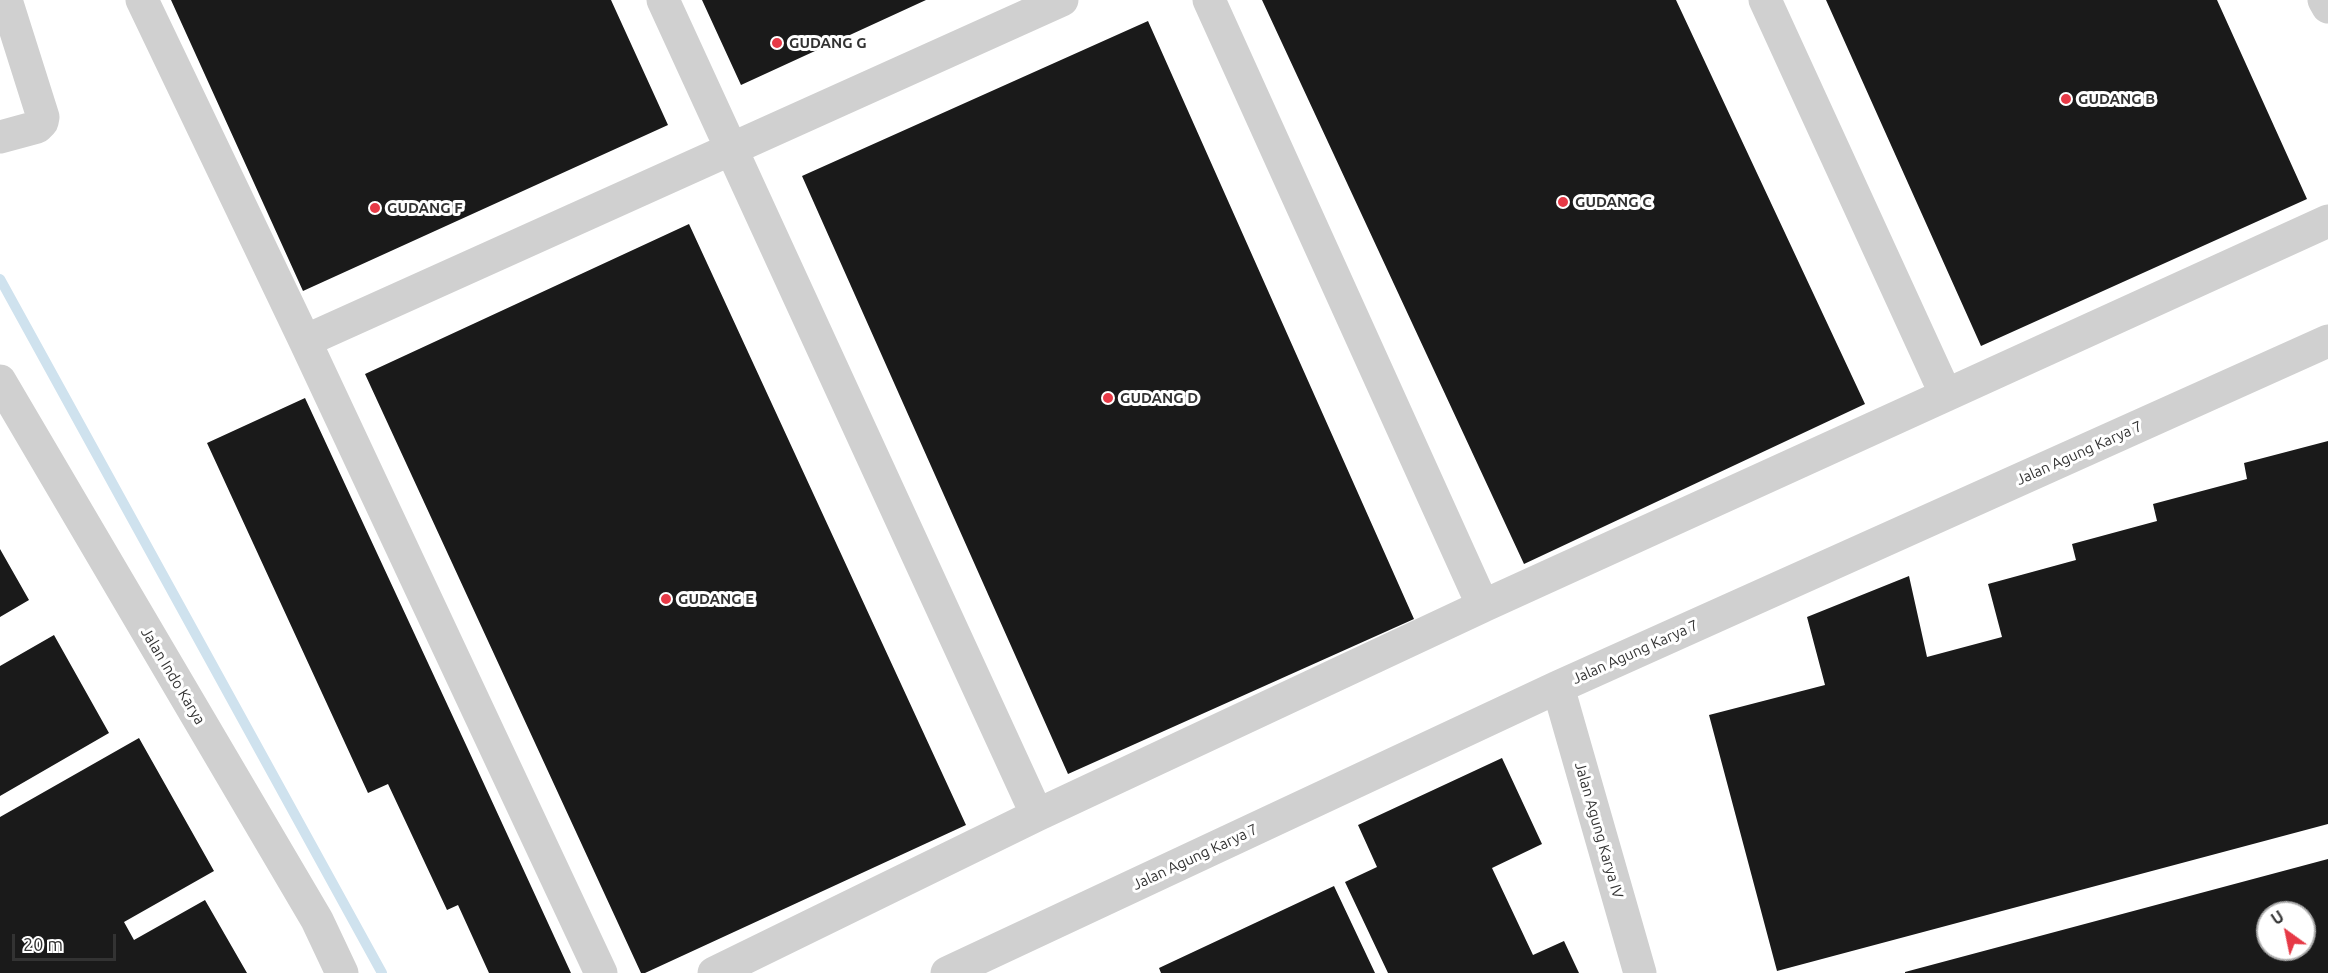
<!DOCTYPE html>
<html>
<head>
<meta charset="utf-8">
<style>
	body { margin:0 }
	#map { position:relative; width:2328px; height:973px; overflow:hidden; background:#fff; font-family:Ubuntu,sans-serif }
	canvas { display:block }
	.north { position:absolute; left:2256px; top:901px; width:60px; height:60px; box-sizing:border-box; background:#fff; border:2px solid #adadad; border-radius:50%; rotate:327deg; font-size:16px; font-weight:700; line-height:24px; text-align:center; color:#333 }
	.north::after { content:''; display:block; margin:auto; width:21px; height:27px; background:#e63946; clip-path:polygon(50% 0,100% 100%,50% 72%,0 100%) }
	.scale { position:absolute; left:12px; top:934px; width:104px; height:27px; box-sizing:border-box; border:3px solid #333; border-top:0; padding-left:8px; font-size:18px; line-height:21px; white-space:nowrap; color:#333; -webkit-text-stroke:4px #fff; paint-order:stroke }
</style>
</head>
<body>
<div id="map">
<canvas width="2328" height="973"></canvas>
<div class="north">U</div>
<div class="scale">20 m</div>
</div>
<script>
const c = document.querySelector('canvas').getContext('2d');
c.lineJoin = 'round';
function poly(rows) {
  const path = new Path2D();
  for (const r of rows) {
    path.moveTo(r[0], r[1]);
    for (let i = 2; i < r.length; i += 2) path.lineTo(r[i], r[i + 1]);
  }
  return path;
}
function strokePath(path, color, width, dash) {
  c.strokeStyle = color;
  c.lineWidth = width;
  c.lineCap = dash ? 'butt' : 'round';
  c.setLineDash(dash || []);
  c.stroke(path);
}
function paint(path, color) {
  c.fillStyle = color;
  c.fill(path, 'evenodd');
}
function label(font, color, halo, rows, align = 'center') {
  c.font = font + ' Ubuntu,sans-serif';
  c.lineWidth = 6;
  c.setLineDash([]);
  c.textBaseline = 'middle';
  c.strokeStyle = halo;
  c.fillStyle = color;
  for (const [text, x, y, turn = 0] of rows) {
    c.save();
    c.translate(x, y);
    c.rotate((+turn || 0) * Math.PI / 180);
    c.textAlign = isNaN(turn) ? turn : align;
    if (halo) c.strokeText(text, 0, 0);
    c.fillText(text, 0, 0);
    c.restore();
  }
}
strokePath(poly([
	[0,279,382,973]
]), '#cfe2ee', 10);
paint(poly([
	[171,0,611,0,668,125,303,291],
	[702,0,926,0,741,85],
	[1262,0,1676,0,1865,404,1524,564],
	[1826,0,2217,0,2307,199,1981,346],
	[1148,21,1414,619,1068,774,802,176],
	[689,224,966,825,645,973,641,973,365,374],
	[305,398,467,747,571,973,489,973,458,905,447,910,388,784,368,793,207,443],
	[2328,441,2328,824,1777,971,1709,715,1825,685,1807,617,1909,576,1927,657,2002,637,1988,584,2076,560,2072,544,2157,521,2153,504,2247,479,2244,463],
	[0,549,29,600,0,617],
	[54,635,109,733,0,796,0,666],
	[139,738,214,871,124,922,134,940,205,900,247,973,0,973,0,817],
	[1502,758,1542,844,1492,868,1533,955,1564,941,1579,973,1388,973,1345,882,1377,867,1358,825],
	[2328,859,2328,973,1905,973,1905,972],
	[2268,913,2304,913,2304,949,2268,949],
	[1334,886,1375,973,1161,973,1159,968]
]), '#1a1a1a');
strokePath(poly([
	[142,0,305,341,601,973],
	[663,0,1037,815],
	[1209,0,1483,606,2328,221],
	[1765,0,1946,395],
	[2324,0,2328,7],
	[0,137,37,127,42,122,43,117,6,0],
	[305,341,1062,0],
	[0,381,317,920,342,973],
	[1558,687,1640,973],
	[714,973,1037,815,1483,606],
	[947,973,1558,687,2328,341]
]), '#d0d0d0', 33);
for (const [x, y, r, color] of [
	[777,43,6,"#e63946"],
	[2066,99,6,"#e63946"],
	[1563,202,6,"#e63946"],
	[375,208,6,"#e63946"],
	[1108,398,6,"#e63946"],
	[666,599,6,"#e63946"]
]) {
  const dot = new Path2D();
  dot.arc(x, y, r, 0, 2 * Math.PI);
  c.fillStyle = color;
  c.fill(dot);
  strokePath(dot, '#fff', 2);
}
label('bold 15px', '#333', '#fff', [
	["GUDANG G",789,43],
	["GUDANG B",2078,99],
	["GUDANG C",1575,202],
	["GUDANG F",387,208],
	["GUDANG D",1120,398],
	["GUDANG E",678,599]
], 'left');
label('15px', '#333', '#fff', [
	["Jalan Agung Karya 7",2079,453,-24],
	["Jalan Agung Karya 7",1635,652,-24],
	["Jalan Indo Karya",173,676,59],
	["Jalan Agung Karya IV",1599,830,74],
	["Jalan Agung Karya 7",1195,857,-25]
]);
</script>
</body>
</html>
